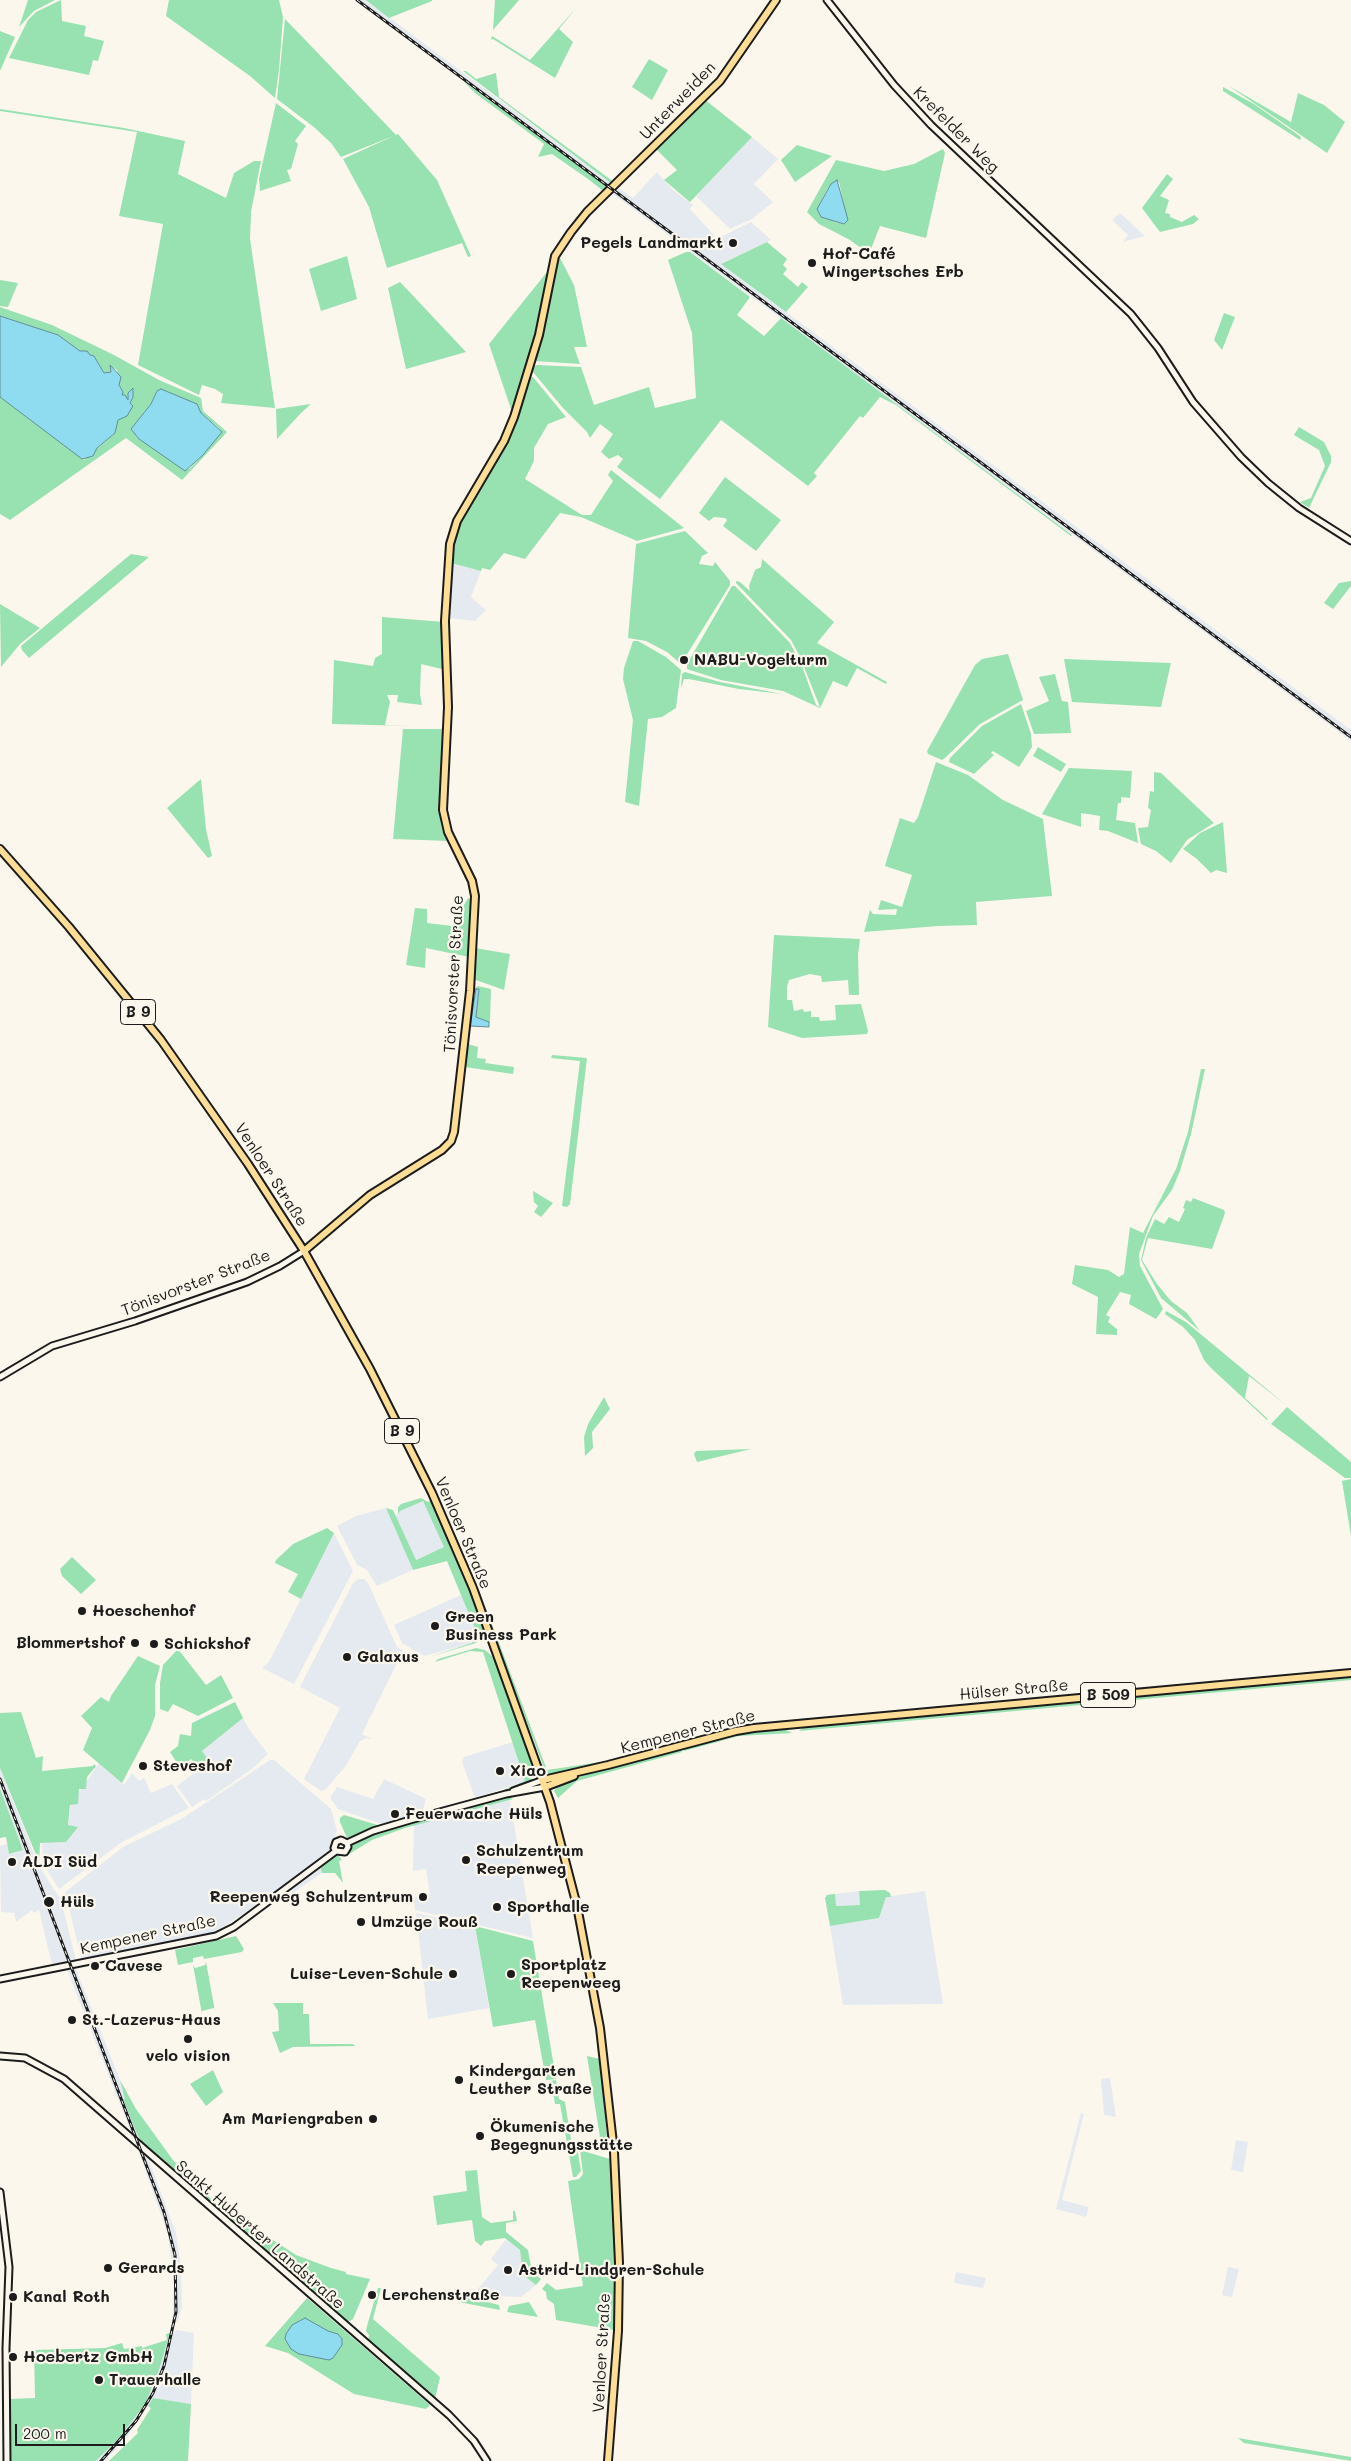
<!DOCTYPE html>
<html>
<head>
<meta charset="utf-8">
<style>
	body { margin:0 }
	#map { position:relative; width:1351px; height:2461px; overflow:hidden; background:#fbf7ec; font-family:Mali,sans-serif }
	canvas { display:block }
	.scale { position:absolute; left:15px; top:2424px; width:110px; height:22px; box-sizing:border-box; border:2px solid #1c1c1c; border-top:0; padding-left:6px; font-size:15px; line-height:18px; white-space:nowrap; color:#1c1c1c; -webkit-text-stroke:4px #fbf7ec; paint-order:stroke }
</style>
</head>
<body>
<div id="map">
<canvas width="1351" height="2461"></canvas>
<div class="scale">200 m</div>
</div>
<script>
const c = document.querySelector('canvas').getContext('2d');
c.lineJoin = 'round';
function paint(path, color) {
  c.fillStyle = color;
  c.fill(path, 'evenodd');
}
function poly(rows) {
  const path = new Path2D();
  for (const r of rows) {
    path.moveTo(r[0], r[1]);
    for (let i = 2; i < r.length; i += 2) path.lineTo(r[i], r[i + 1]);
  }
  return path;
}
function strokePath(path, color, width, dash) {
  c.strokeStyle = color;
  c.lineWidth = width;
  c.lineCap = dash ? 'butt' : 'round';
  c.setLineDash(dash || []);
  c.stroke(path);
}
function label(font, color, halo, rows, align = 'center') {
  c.font = font + ' Mali,sans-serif';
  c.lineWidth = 4.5;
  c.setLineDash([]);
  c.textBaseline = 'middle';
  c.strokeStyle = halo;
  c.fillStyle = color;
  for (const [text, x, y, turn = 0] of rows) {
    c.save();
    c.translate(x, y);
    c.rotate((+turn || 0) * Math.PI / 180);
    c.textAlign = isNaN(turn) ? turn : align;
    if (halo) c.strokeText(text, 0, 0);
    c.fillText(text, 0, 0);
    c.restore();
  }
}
paint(poly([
	[354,0,366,0,612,184,608,187],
	[752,137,778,159,754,184,773,202,752,219,730,229,696,196],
	[657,172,672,189,693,205,690,209,715,236,698,244,702,246,751,222,771,240,722,263,725,267,1351,730,1351,741,610,192,616,186,633,198],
	[1120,213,1145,236,1123,242,1128,235,1112,220],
	[451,563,481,571,471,597,486,610,475,621,447,618],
	[423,1500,445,1547,415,1560,395,1516,400,1511],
	[386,1508,413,1570,377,1586,367,1570,357,1565,337,1526,356,1516],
	[334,1533,353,1571,294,1684,262,1668,269,1662],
	[358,1579,364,1579,368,1583,397,1647,403,1651,362,1734,372,1739,366,1738,360,1741,345,1767,326,1789,321,1791,304,1779,340,1708,300,1687,353,1583],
	[461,1595,478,1636,473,1643,424,1656,402,1643,394,1625],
	[243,1718,249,1729,268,1754,252,1769,206,1801,204,1799,192,1807,177,1786,208,1762,202,1751],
	[513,1742,526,1781,475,1798,462,1762,464,1757],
	[270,1760,274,1760,331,1809,337,1831,330,1852,318,1861,322,1873,293,1893,286,1884,215,1933,84,1959,81,1957,65,1892,123,1847,183,1818],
	[99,1763,124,1785,132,1773,139,1781,144,1778,151,1793,172,1784,189,1808,122,1842,59,1889,43,1864,42,1843,66,1842,77,1826,68,1826,71,1804],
	[0,1768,39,1866,61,1900,76,1960,52,1965,39,1910,34,1913,32,1910,16,1922,14,1913,1,1912,0,1846,7,1844,9,1854,23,1850,0,1789],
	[384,1779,426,1799,422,1813,382,1824,338,1809,330,1798,337,1787,373,1799],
	[510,1800,533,1938,415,1910,414,1897,430,1894,426,1869,413,1871,414,1825],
	[859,1891,860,1905,836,1906,825,1895],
	[925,1891,943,2004,843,2005,830,1926,879,1918,886,1897],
	[416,1913,475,1926,489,2008,428,2019],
	[76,1969,120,2080,126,2099,124,2099,144,2146,133,2137,67,1970],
	[1110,2078,1116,2117,1104,2115,1101,2079],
	[1081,2113,1084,2114,1062,2200,1089,2207,1086,2217,1056,2209],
	[1236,2140,1248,2142,1243,2172,1231,2170],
	[137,2147,149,2160,176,2233,181,2269,182,2306,178,2321,172,2326,174,2285,168,2234],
	[506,2239,520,2250,523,2275,536,2285,521,2297,492,2296,477,2290,498,2265,491,2259],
	[1228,2267,1239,2269,1232,2297,1222,2295],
	[956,2272,986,2278,983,2288,954,2283],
	[178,2330,194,2333,191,2404,153,2398,127,2437,105,2461,96,2461,119,2438,165,2350,170,2333]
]), '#e5eaf0');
paint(poly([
	[28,0,55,0,34,11,19,27],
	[61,0,62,21,86,26,84,36,104,41,98,61,93,60,89,75,9,58,28,20,36,12],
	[169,0,279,0,283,17,279,70,275,98,250,76,166,16],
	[366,0,432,0,432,1,389,18],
	[495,0,519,0,493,30],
	[576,8,559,29,573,42,555,78,493,39,491,40,492,36,530,60],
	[285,19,313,48,396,135,341,157,331,143,315,128,277,99],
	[0,31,15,37,0,71],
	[649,59,668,70,652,100,632,87],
	[463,71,466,71,476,79,496,73,499,97,614,182,612,184],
	[463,81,608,187,602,194,602,190,588,179,552,154,538,157,544,144,475,93],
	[1229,86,1291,122,1298,93,1324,105,1345,122,1327,153],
	[1223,87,1254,104,1301,137,1300,140,1223,91],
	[704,99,752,137,690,202,664,180,677,170,656,149,638,165],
	[276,103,306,126,295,141,298,144,291,169,287,170,291,181,260,191,259,179],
	[0,109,124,128,185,141,178,174,226,198,234,173,254,161,261,161,251,212,250,239,275,408,221,403,223,394,215,389,202,385,199,395,138,365,163,224,119,216,137,132,0,111],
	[398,134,437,180,471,256,468,257,462,243,387,268,369,207,343,159],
	[797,145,832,156,795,182,781,160],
	[943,149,945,153,926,238,880,226,869,254,850,240,819,224,807,212,836,160,884,171,914,164],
	[839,182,846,214,844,224,835,222,819,205,828,188],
	[1167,174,1173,179,1160,196,1169,200,1165,213,1170,214,1170,217,1182,222,1194,215,1199,219,1193,224,1160,232,1142,208],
	[767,242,787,259,783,265,787,269,783,274,798,287,802,282,808,287,786,312,721,264],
	[686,252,690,252,750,297,737,315,764,336,781,318,1072,535,1071,536,896,405,880,397,863,418,860,416,814,473,817,476,808,486,721,420,660,499,617,467,623,459,618,455,609,459,601,452,613,434,600,424,590,438,587,432,563,408,533,372,532,367,537,365,581,367,594,405,649,387,655,408,696,398,692,333,668,260],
	[347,256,357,299,321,311,309,269],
	[559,256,574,285,587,347,574,347,580,364,534,361],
	[551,267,538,332,510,425,456,521,454,518,497,446,512,412,489,344],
	[0,280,18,283,8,307,0,306],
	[400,282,402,284,466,352,406,369,388,288],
	[0,307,52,325,114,355,159,380,201,398,203,411,227,432,182,480,126,438,10,520,0,514,0,397,84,460,115,433,118,420,133,397,130,397,128,400,121,395,123,392,119,385,117,370,111,367,110,372,104,373,94,356,80,351,58,335,0,316],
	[157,391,201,413,220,429,202,456,189,469,139,439,131,429,151,404],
	[1224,313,1235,317,1222,350,1214,340],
	[530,377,533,377,566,417,548,424,534,448,534,461,525,479,582,515,591,515,613,481,608,475,611,470,684,528,637,541,581,517,560,513,525,559,504,553,490,570,482,568,481,571,451,563,452,543,457,525,487,474],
	[311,404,301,413,277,439,276,409],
	[1299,427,1324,442,1331,456,1331,462,1309,508,1300,502,1311,498,1325,466,1319,450,1294,435],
	[725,477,781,520,756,551,723,526,727,520,725,518,714,517,709,521,699,513],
	[685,531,708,553,702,556,699,564,713,566,715,562,730,581,730,585,681,664,667,652,646,641,628,638,636,544],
	[131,554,149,557,29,658,22,650,21,646],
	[762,559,834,622,817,643,887,682,886,684,857,668,847,687,833,681,820,708,783,691,721,680,687,669,687,664,732,586,735,586,790,643,802,666,816,705,820,707,800,657,791,640,736,583,736,581,740,582,750,591,749,586,755,570,761,567],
	[1351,581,1351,586,1333,609,1324,603,1339,583],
	[0,604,40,628,20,644,1,667],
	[382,617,444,622,446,670,421,664,420,694,422,705,397,702,398,695,387,695,390,702,385,725,412,726,332,724,334,660,373,666,375,658,382,654],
	[633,641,638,641,666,657,681,670,676,708,662,717,648,719,639,806,625,802,633,720,623,679,624,668],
	[1008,654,1023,700,980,724,945,758,942,760,928,754,927,751,975,665,982,659],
	[1064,659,1171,663,1161,707,1072,702],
	[685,672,720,682,782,694,739,689,689,679,684,679,681,688,682,674],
	[1055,674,1062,701,1068,702,1071,733,1034,734,1026,711,1049,701,1039,677],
	[1021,704,1031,734,1032,747,1019,767,993,751,991,753,994,755,974,774,949,762,950,758,982,726],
	[403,729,445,729,440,805,443,823,450,841,393,839],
	[1038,747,1066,764,1061,772,1033,756],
	[936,762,968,775,1003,800,1043,819,1052,896,976,902,977,925,938,926,864,932,870,910,873,914,896,915,897,909,878,910,881,900,902,907,912,875,885,866,887,859,900,818,914,823,918,817],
	[1069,768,1132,771,1130,798,1121,797,1121,803,1118,803,1116,820,1135,823,1138,843,1108,831,1099,830,1100,816,1081,813,1081,827,1042,814],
	[1154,772,1161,773,1214,823,1187,840,1171,863,1156,851,1141,844,1138,828,1148,827,1151,810,1148,808,1150,791,1154,792],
	[201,779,206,829,212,856,208,858,167,808],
	[1223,822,1227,873,1216,870,1211,873,1197,859,1183,849,1200,833],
	[468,898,472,900,469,957,426,948,425,968,406,965,415,908,427,909,427,923,452,926],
	[774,935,860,939,858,954,859,995,849,995,848,980,822,982,821,976,810,974,789,980,787,987,787,1000,792,1000,794,1011,803,1009,804,1012,811,1011,811,1017,819,1017,820,1021,836,1020,835,1005,861,1004,868,1031,867,1034,802,1038,768,1027],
	[475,948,510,954,504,990,473,979],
	[478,986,491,989,490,1023,476,1017,479,989,474,993,474,989],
	[468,1044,478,1047,477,1058,486,1059,485,1063,514,1067,513,1074,465,1067],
	[552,1055,587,1058,570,1204,567,1207,562,1206,580,1061,551,1058],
	[1201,1069,1205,1069,1191,1134,1180,1171,1172,1190,1153,1216,1139,1254,1140,1266,1163,1309,1156,1319,1129,1304,1131,1295,1120,1292,1106,1315,1110,1317,1108,1322,1117,1329,1117,1335,1096,1334,1098,1297,1072,1284,1075,1265,1108,1270,1119,1277,1124,1274,1130,1227,1143,1233,1176,1169,1188,1132],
	[533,1191,553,1203,541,1217,534,1212,538,1206,534,1202],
	[1193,1198,1224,1210,1225,1213,1212,1249,1148,1238,1142,1260,1157,1284,1171,1301,1187,1313,1200,1331,1161,1298,1141,1260,1146,1238,1155,1219,1164,1224,1169,1217,1179,1222,1185,1209,1183,1208,1186,1200,1191,1202],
	[1166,1311,1186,1322,1286,1405,1249,1376,1245,1398,1268,1419,1267,1420,1211,1368,1204,1360,1195,1340,1183,1327,1165,1314],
	[604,1397,610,1409,592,1432,593,1448,585,1456,584,1437,588,1424],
	[1287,1407,1351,1462,1351,1478,1345,1478,1271,1424],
	[751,1449,697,1462,694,1454,696,1451],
	[1351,1479,1351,1536,1342,1481],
	[436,1495,487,1611,547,1770,614,1760,744,1725,791,1720,608,1764,602,1763,552,1775,546,1773,485,1611],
	[421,1498,428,1502,432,1499,472,1591,475,1608,483,1629,481,1638,476,1643,429,1657,472,1643,478,1636,447,1561,413,1570,386,1508,393,1510,416,1560,444,1547,423,1501,400,1511,398,1514,398,1507,401,1504],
	[327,1528,334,1533,301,1599,288,1592,298,1574,275,1563,276,1560,293,1544],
	[72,1557,96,1580,81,1594,62,1576,60,1569],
	[476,1648,485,1650,493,1657,497,1666,533,1767,531,1780,494,1795,385,1825,382,1824,501,1791,525,1781,483,1652,470,1651,435,1662,438,1659],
	[178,1649,206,1685,221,1675,233,1698,198,1716,173,1704,168,1712,160,1709,160,1683,163,1665],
	[138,1656,160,1666,155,1685,155,1716,150,1730,122,1783,83,1750,92,1728,81,1716,101,1697,109,1702,111,1696],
	[1351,1669,799,1721,797,1719,830,1717],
	[1351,1675,1351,1680,799,1731,805,1726],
	[235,1702,243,1718,202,1751,209,1761,199,1769,191,1759,180,1768,170,1752,178,1746,180,1734,191,1736,192,1723],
	[21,1712,36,1758,43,1756,42,1771,93,1766,94,1764,96,1766,87,1777,86,1789,79,1789,78,1804,70,1805,68,1825,78,1827,66,1842,40,1843,39,1862,0,1768,0,1713],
	[763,1729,786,1730,792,1733,739,1736,684,1751,683,1746,722,1735],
	[680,1747,682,1752,577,1781,558,1798,554,1791,561,1783,597,1771],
	[0,1789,23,1850,9,1854,6,1837,0,1838],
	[508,1796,513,1799,405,1828,372,1840,346,1856,353,1842,378,1831],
	[344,1815,381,1826,347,1838,340,1822,340,1818],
	[334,1856,339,1856,342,1860,339,1861,343,1883,335,1873,322,1873,320,1866],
	[885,1890,890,1893,891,1897,886,1897,879,1918,830,1926,825,1898,827,1895,835,1894,836,1906,860,1905,859,1891],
	[475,1926,533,1941,556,2079,546,2080,535,2020,493,2027],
	[236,1936,244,1949,242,1952,204,1959,203,1956,193,1958,193,1962,178,1965,175,1950],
	[206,1962,215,2011,214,2008,202,2011,202,2014,193,1965,195,1968,205,1965],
	[273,2003,303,2003,303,2014,309,2014,310,2044,353,2044,355,2046,293,2047,280,2053,272,2032,279,2031,278,2011],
	[587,2056,600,2059,608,2150,602,2150],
	[213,2070,223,2092,206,2106,190,2084],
	[120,2080,136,2109,173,2160,215,2203,256,2234,251,2239,144,2146,137,2134,123,2099,125,2099],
	[556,2080,559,2099,565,2102,572,2146,577,2147,581,2171,576,2177,573,2177,560,2104,555,2104,551,2081],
	[580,2150,610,2159,614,2236,614,2330,556,2320,554,2304,547,2299,546,2292,542,2289,547,2283,556,2290,583,2286,568,2181,579,2179,583,2174],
	[477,2170,482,2217,491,2223,513,2220,513,2211,515,2211,517,2221,506,2223,506,2232,528,2250,532,2272,541,2279,536,2285,523,2275,520,2250,505,2238,485,2241,481,2246,475,2241,472,2220,437,2225,433,2196,467,2191,465,2171],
	[261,2232,296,2255,331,2268,346,2272,346,2274,370,2279,353,2319,350,2321,344,2320,253,2241],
	[378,2288,381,2288,373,2319,440,2377,435,2399,368,2341,369,2335,366,2331,367,2326],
	[467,2292,479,2300,499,2305,500,2310,459,2302],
	[307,2298,430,2405,426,2409,354,2394,288,2353,265,2346],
	[529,2302,538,2317,507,2312,509,2306],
	[170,2333,159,2370,145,2404,119,2438,96,2461,10,2461,10,2399,35,2398,34,2350,105,2348,122,2343,124,2349,142,2346,142,2348,167,2340,166,2334],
	[153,2398,191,2404,188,2461,109,2461,138,2433,137,2430,151,2408,148,2406],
	[1238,2438,1351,2457,1351,2461,1244,2443]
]), '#98e1b1');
const water = poly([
	[837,180,848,220,844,224,821,217,817,209,831,184,837,180],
	[0,316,58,335,80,351,87,351,90,355,94,356,104,373,111,372,110,365,121,377,119,385,123,392,122,395,125,395,128,400,128,393,133,388,133,397,130,403,133,406,127,416,118,420,115,433,97,448,93,456,82,459,0,397,0,316],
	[161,389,197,404,201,413,222,432,202,456,185,471,139,439,131,429,151,404,157,391,161,389],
	[476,989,479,989,476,1017,489,1022,489,1027,470,1026,476,989],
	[305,2318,328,2331,338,2334,342,2339,342,2345,333,2358,329,2360,299,2354,291,2349,285,2339,286,2334,292,2325,305,2318]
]);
paint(water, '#8fdbef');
strokePath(water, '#618f9b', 1);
const minor = poly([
	[827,0,894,85,931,125,1131,314,1158,348,1193,402,1241,457,1268,483,1299,508,1351,541],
	[0,1377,52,1346,135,1321,247,1282,280,1266,304,1251],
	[513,1791,543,1780],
	[347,1843,373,1831,410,1820,506,1794,545,1787],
	[336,1851,334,1848,336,1842,341,1840,347,1843],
	[336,1851,345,1852,348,1847,347,1843],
	[0,1979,216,1936,234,1927,336,1851],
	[0,2056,25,2058,64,2079,449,2415,474,2441,487,2461],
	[0,2192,9,2267,6,2348,7,2461]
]);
const major = poly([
	[0,849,69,927,161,1040,248,1164,304,1251,370,1369,432,1493,473,1588,550,1802,577,1906,600,2028,614,2152,619,2263,618,2331,608,2461],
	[304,1251,370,1195,442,1150,451,1141,454,1132,470,991,475,896,472,881,448,832,443,810,448,707,445,621,450,544,457,521,504,441,514,417,539,335,555,256,571,232,587,212,720,81,776,0],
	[543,1780,608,1765,736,1731,754,1728,1351,1673],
	[545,1787,574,1776]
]);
strokePath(minor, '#1c1c1c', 9);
strokePath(major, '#1c1c1c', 10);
strokePath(minor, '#fbf7ec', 5);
strokePath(major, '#fedd96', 6);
const rail = poly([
	[357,0,1351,737],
	[0,1779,164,2212,175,2255,176,2312,164,2366,153,2393,136,2421,101,2461]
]);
strokePath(rail, '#1c1c1c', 3);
strokePath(rail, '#fbf7ec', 1, [4]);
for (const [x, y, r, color] of [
	[733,243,5,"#1c1c1c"],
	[812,263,5,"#1c1c1c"],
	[684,660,5,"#1c1c1c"],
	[82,1611,5,"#1c1c1c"],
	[435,1626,5,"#1c1c1c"],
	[135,1643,5,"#1c1c1c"],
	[154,1644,5,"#1c1c1c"],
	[347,1657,5,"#1c1c1c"],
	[143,1766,5,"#1c1c1c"],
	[500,1771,5,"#1c1c1c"],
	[395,1814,5,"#1c1c1c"],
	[466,1860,5,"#1c1c1c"],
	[12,1862,5,"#1c1c1c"],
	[423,1897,5,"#1c1c1c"],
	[49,1902,6,"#1c1c1c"],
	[497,1907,5,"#1c1c1c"],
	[361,1922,5,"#1c1c1c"],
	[95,1966,5,"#1c1c1c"],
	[453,1974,5,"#1c1c1c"],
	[511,1974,5,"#1c1c1c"],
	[72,2020,5,"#1c1c1c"],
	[188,2039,5,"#1c1c1c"],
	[459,2080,5,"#1c1c1c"],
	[373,2119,5,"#1c1c1c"],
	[480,2136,5,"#1c1c1c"],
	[108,2268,5,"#1c1c1c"],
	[508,2270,5,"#1c1c1c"],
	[372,2295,5,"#1c1c1c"],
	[13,2297,5,"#1c1c1c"],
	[13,2357,5,"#1c1c1c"],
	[99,2380,5,"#1c1c1c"]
]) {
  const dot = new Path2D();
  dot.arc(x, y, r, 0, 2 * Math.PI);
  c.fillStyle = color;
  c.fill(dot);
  strokePath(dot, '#fbf7ec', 2);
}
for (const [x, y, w] of [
	[138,1012,35],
	[402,1431,35],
	[1108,1695,55]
]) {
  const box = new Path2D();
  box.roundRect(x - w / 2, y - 12.5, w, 25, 4);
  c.fillStyle = '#fbf7ec';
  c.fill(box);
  strokePath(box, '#1c1c1c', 1);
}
label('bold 15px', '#1c1c1c', null, [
	["B 9",138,1012],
	["B 9",402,1431],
	["B 509",1108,1695]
]);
label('16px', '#1c1c1c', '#fbf7ec', [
	["Unterweiden",678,101,-46],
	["Krefelder Weg",956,130,45],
	["Tönisvorster Straße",454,974,-87],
	["Venloer Straße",271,1175,57],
	["Tönisvorster Straße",196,1283,-21],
	["Venloer Straße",463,1533,67],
	["Hülser Straße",1014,1690,-5],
	["Kempener Straße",688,1732,-14],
	["Kempener Straße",148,1935,-12],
	["Sankt Huberter Landstraße",260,2235,41],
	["Venloer Straße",602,2353,-87]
]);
label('bold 16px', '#1c1c1c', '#fbf7ec', [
	["Pegels Landmarkt",723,243,"right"],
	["Hof-Café",822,254],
	["Wingertsches Erb",822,272],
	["NABU-Vogelturm",694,660],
	["Hoeschenhof",92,1611],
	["Green",445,1617],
	["Business Park",445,1635],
	["Blommertshof",125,1643,"right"],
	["Schickshof",164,1644],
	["Galaxus",357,1657],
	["Steveshof",153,1766],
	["Xiao",510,1771],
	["Feuerwache Hüls",405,1814],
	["Schulzentrum",476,1851],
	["Reepenweg",476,1869],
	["ALDI Süd",22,1862],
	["Reepenweg Schulzentrum",413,1897,"right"],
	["Hüls",60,1902],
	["Sporthalle",507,1907],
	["Umzüge Rouß",371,1922],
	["Sportplatz",521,1965],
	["Reepenweeg",521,1983],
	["Cavese",105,1966],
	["Luise-Leven-Schule",443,1974,"right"],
	["St.-Lazerus-Haus",82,2020],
	["velo vision",188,2056,"center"],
	["Kindergarten",469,2071],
	["Leuther Straße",469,2089],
	["Am Mariengraben",363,2119,"right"],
	["Ökumenische",490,2127],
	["Begegnungsstätte",490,2145],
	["Gerards",118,2268],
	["Astrid-Lindgren-Schule",518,2270],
	["Lerchenstraße",382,2295],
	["Kanal Roth",23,2297],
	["Hoebertz GmbH",23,2357],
	["Trauerhalle",109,2380]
], 'left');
</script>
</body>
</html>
